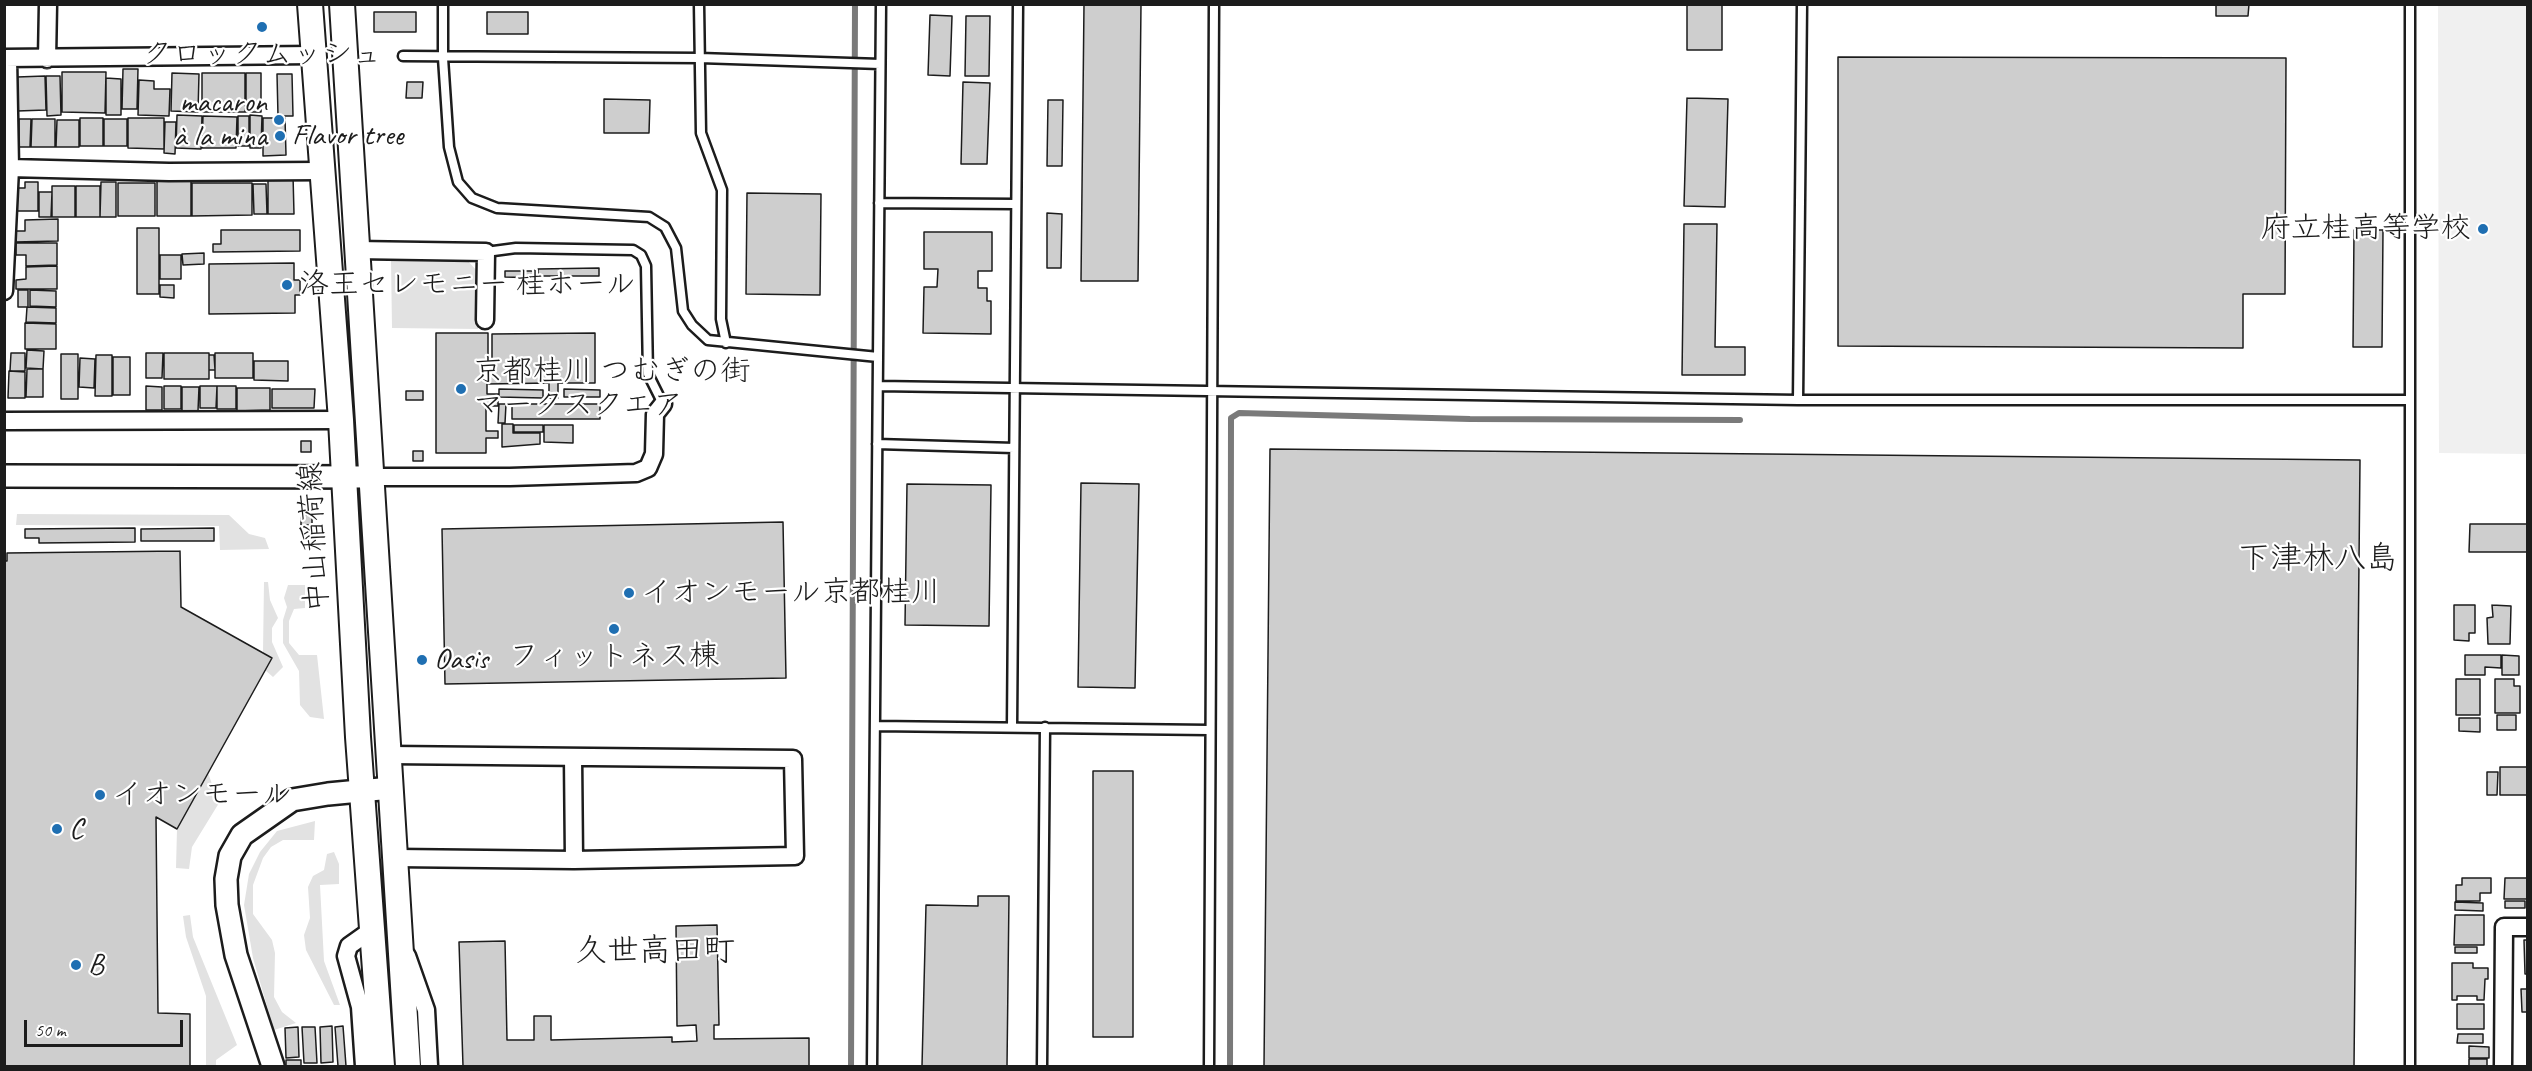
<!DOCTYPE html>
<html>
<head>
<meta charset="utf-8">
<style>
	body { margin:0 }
	#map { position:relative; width:2532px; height:1071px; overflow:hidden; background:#fff; font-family:Caveat,sans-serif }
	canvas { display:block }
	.frame { position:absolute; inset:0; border:6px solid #1c1c1c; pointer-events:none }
	.scale { position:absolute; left:24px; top:1020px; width:159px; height:27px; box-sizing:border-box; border:3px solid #1c1c1c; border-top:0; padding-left:8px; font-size:18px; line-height:21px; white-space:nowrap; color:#1c1c1c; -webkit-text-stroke:4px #fff; paint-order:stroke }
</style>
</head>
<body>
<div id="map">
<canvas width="2532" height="1071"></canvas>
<div class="frame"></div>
<div class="scale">50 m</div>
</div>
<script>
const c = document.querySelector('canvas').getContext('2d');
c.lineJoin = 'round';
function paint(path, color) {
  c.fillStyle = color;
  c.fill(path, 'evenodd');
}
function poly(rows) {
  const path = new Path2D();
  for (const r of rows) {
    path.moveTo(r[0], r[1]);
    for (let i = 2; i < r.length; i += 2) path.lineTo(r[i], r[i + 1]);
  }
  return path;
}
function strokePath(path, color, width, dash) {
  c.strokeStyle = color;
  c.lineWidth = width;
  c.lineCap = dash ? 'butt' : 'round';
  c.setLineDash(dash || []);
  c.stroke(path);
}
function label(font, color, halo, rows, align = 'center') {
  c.font = font + ' Caveat,"Klee One",sans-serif';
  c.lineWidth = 4.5;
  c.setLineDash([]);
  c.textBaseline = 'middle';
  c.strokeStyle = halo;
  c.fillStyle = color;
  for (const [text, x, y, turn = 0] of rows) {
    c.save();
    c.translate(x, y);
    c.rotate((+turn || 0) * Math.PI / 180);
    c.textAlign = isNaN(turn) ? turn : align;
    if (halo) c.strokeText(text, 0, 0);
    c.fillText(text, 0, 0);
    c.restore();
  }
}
paint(poly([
	[2438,5,2527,5,2527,454,2439,453]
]), '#f0f0f0');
paint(poly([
	[466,259,477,271,478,329,392,328,391,260],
	[17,514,229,515,249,534,265,538,269,549,220,550,219,526,16,525],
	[264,582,268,582,270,600,278,618,272,628,272,642,283,667,273,677,265,670,272,658,263,652],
	[288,585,305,585,305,608,294,609,289,621,289,643,299,655,317,655,324,719,310,717,300,705,299,671,283,643,283,620,287,607,284,598],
	[208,773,219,803,192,847,189,869,176,868,177,829],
	[315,821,314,840,283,840,271,847,263,858,253,885,253,914,272,940,275,953,274,997,282,1012,296,1023,274,1030,253,958,244,905,249,874,260,852,277,831],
	[334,852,339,864,339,884,320,885,324,961,340,1005,334,1005,306,950,304,935,310,918,308,887,313,876,324,870,327,854],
	[190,915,193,937,237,1045,216,1060,216,1066,206,1066,206,996,186,937,183,916]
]), '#e2e2e2');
strokePath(poly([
	[851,1066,855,4],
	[1230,1066,1231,418,1239,413,1470,419,1740,420]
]), '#7a7a7a', 6);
const building = poly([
	[1084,4,1141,4,1138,281,1081,281,1084,4],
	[1687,4,1722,4,1722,50,1687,50,1687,4],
	[2216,4,2249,4,2248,16,2216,16,2216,4],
	[374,12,416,12,416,32,374,32,374,12],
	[487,12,528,12,528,34,487,34,487,12],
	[930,15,952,16,950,76,928,75,930,15],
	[966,16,990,16,989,76,965,76,966,16],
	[1838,57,2286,58,2285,294,2243,294,2243,348,1838,346,1838,57],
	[123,69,138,69,137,109,122,109,123,69],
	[62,72,106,72,105,113,62,112,62,72],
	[172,73,199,74,198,112,171,111,172,73],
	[202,73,245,73,245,112,202,112,202,73],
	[246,73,261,73,261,112,246,112,246,73],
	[277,74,292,74,293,116,278,116,277,74],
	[45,76,46,110,17,111,17,77,45,76],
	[46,76,60,76,61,115,47,116,46,76],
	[106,78,121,79,121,115,106,115,106,78],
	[139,80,154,81,154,89,170,89,169,116,138,115,139,80],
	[407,82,423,82,422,98,406,98,407,82],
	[963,82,990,83,987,164,961,164,963,82],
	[1687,98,1728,99,1725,207,1684,206,1687,98],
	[604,99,650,100,649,133,604,133,604,99],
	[1048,100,1063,100,1062,166,1047,166,1048,100],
	[177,115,202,116,201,149,176,148,177,115],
	[250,115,262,116,261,148,250,148,250,115],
	[203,116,237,117,236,148,202,148,203,116],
	[238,116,249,116,249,146,238,146,238,116],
	[80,118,103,118,103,146,80,146,80,118],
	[128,118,164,118,164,149,128,148,128,118],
	[263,118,285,118,286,155,263,156,263,118],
	[19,119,31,119,30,147,19,147,19,119],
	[32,119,55,119,55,147,31,147,32,119],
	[104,119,127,119,127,146,104,146,104,119],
	[57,120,79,120,79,147,56,147,57,120],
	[165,122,176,122,175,154,164,153,165,122],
	[268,175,293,175,294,214,268,214,268,175],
	[157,178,191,178,191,216,157,216,157,178],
	[25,182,38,182,38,211,17,211,17,188,25,188,25,182],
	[101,182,116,182,116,217,100,217,101,182],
	[118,183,155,183,155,216,118,216,118,183],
	[192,183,252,183,252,215,192,216,192,183],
	[253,184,266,184,267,214,254,214,253,184],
	[52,186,75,186,75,217,52,217,52,186],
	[76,186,100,186,100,217,76,217,76,186],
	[39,192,52,192,51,217,39,217,39,192],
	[747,193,821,194,820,295,746,294,747,193],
	[1047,213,1062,214,1061,268,1047,268,1047,213],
	[58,219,58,241,15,242,15,231,25,231,25,220,58,219],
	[1684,224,1717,224,1715,347,1745,347,1745,375,1682,375,1684,224],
	[137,228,159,228,159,294,137,294,137,228],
	[221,230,300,230,300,251,213,252,213,244,221,244,221,230],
	[2354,230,2383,230,2382,347,2353,347,2354,230],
	[924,232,992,232,992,271,978,271,978,288,987,288,987,301,991,301,991,334,923,333,924,287,937,287,938,269,924,269,924,232],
	[16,243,57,243,57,265,26,266,26,255,16,255,16,243],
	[204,253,204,264,183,265,182,254,204,253],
	[160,255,181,255,181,279,160,279,160,255],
	[294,263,294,280,300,280,300,295,295,295,295,313,209,314,209,264,294,263],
	[57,266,57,289,16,289,16,280,26,279,26,267,57,266],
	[599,268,599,276,538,276,538,269,599,268],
	[505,271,538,271,538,278,505,277,505,271],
	[160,285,174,285,174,298,160,297,160,285],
	[18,290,28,290,28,307,18,307,18,290],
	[30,290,56,291,56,307,30,306,30,290],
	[27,307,56,308,56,323,26,322,27,307],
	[25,323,56,324,56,349,25,349,25,323],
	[436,333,488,333,488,375,492,375,492,334,595,333,595,383,558,383,558,398,549,398,549,383,487,384,487,394,498,394,498,406,486,406,486,431,498,431,498,438,486,438,486,453,436,453,436,333],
	[27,350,44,351,43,369,26,368,27,350],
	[11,353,25,353,25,371,10,371,11,353],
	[146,353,163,353,162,378,146,378,146,353],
	[164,353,209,353,209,379,164,379,164,353],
	[215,353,253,353,253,378,215,378,215,353],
	[61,354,78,354,78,399,61,399,61,354],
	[96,355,112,355,112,396,95,396,96,355],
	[209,355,214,355,215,370,209,370,209,355],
	[113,357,130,357,130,395,113,395,113,357],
	[80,358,95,359,94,388,79,387,80,358],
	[254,361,288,361,288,381,254,380,254,361],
	[27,369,43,369,43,397,26,397,27,369],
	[9,371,25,372,25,398,8,398,9,371],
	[146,386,162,387,162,410,146,410,146,386],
	[164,386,181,386,181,409,164,409,164,386],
	[200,386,217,386,216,408,200,408,200,386],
	[217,386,236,386,236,409,217,409,217,386],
	[182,387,199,387,198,411,182,411,182,387],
	[237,388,270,388,270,410,237,411,237,388],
	[272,389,315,389,314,408,272,408,272,389],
	[499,389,543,390,543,398,499,397,499,389],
	[564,389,600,390,600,397,564,397,564,389],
	[406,391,423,391,423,400,406,400,406,391],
	[499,404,506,404,505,423,498,423,499,404],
	[512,404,600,404,600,419,512,419,512,404],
	[502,424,513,424,513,433,540,433,540,444,502,447,502,424],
	[514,425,543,425,543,432,514,432,514,425],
	[544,425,573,425,573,443,544,442,544,425],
	[301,441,311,441,311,452,301,452,301,441],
	[1270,449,2360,460,2354,1066,1264,1066,1270,449],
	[413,451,423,451,423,461,413,461,413,451],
	[1081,483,1139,484,1135,688,1078,687,1081,483],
	[907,484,991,485,989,626,905,625,907,484],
	[301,515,312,515,312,525,301,525,301,515],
	[783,522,786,678,445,684,442,529,783,522],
	[2470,524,2528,524,2528,552,2469,552,2470,524],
	[135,528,135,542,39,543,39,538,25,538,25,529,135,528],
	[214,528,214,541,141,541,141,529,214,528],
	[180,551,181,607,272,658,177,829,156,817,158,1013,190,1014,190,1066,4,1066,4,561,7,561,7,553,180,551],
	[2454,605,2475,605,2475,633,2469,633,2469,641,2454,640,2454,605],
	[2492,605,2511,606,2510,644,2488,644,2487,618,2493,617,2492,605],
	[2465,655,2501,655,2501,668,2485,667,2485,675,2465,675,2465,655],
	[2502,655,2519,656,2519,675,2502,675,2502,655],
	[2456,679,2480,679,2480,715,2456,715,2456,679],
	[2495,679,2514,679,2514,686,2520,686,2520,713,2495,713,2495,679],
	[2497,715,2516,715,2516,730,2497,730,2497,715],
	[2459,718,2480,718,2480,732,2459,731,2459,718],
	[2500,767,2528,767,2528,795,2500,795,2500,767],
	[1093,771,1133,771,1133,1037,1093,1037,1093,771],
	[2487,772,2498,772,2497,795,2487,795,2487,772],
	[2462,878,2491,878,2491,893,2480,893,2480,901,2456,901,2456,885,2462,885,2462,878],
	[2505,878,2528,878,2528,899,2504,899,2505,878],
	[978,896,1009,896,1007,1066,922,1066,926,905,978,906,978,896],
	[2505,901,2525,901,2525,908,2505,908,2505,901],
	[2455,902,2483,903,2483,911,2455,910,2455,902],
	[2455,915,2484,915,2484,945,2454,945,2455,915],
	[717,925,719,1025,714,1025,714,1039,809,1038,809,1066,463,1066,459,942,505,941,507,1040,534,1040,534,1016,551,1016,551,1040,672,1037,672,1042,697,1041,696,1025,677,1026,676,926,717,925],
	[2524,940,2528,940,2528,974,2525,974,2524,940],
	[2455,947,2477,947,2477,953,2455,953,2455,947],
	[2452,963,2473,963,2473,968,2488,968,2488,979,2485,979,2484,1000,2477,1000,2477,996,2457,996,2457,1000,2452,1000,2452,963],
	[2521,989,2528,989,2528,1012,2522,1012,2521,989],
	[2457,1004,2484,1004,2484,1029,2457,1029,2457,1004],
	[332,1026,333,1062,321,1063,320,1027,332,1026],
	[343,1026,346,1066,338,1066,335,1027,343,1026],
	[298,1027,299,1057,286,1058,285,1028,298,1027],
	[302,1027,315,1027,317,1063,304,1063,302,1027],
	[2458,1034,2483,1034,2483,1043,2457,1043,2458,1034],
	[2469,1046,2489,1047,2489,1058,2469,1058,2469,1046],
	[2469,1059,2487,1059,2487,1066,2469,1066,2469,1059],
	[286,1060,301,1060,301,1066,286,1066,286,1060]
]);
paint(building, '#cecece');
strokePath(building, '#1c1c1c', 1.5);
const service = poly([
	[443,4,443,58,449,147,458,182,472,198,497,208,649,217,665,227,676,248,683,311,692,325,708,340,878,357],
	[699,4,701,133,722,190,721,319,726,343],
	[403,56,700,58,880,64],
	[879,203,1016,204],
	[486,252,516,248,633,250,641,255,646,266,648,374,663,404],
	[878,386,1798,400,2408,400],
	[1798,400,1802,4],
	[877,444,1014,448],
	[875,726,1209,730],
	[1012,726,1018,4],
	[872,1066,881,4],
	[1042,1066,1045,727],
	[1209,1066,1214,4],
	[2410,1066,2410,4]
]);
const minor = poly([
	[4,58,314,55],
	[47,59,48,4],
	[10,168,169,172,321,171],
	[356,250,486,252,485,320],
	[4,291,10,168,8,58],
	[4,421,341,420],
	[370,477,510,477,636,473,648,468,654,454,655,414,663,404],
	[389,755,793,759,795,856,574,860,396,858],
	[573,757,574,860],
	[407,956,426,1010,429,1066],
	[364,1066,360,1007,346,956,349,946,373,929],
	[2503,1066,2504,927,2528,927]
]);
const tertiary = poly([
	[4,476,370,477],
	[273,1066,236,955,227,905,226,879,230,856,242,835,292,800,328,794,391,788]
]);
const secondary = poly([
	[310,4,341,420,358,737,382,1066],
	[342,4,408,1066]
]);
strokePath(service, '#1c1c1c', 13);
strokePath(minor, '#1c1c1c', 21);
strokePath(tertiary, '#1c1c1c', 26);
strokePath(secondary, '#1c1c1c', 28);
strokePath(service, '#fff', 8);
strokePath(minor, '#fff', 16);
strokePath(tertiary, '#fff', 21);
strokePath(secondary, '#fff', 24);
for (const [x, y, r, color] of [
	[262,27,6,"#1f6fb2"],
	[279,120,6,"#1f6fb2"],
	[280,136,6,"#1f6fb2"],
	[2483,229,6,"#1f6fb2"],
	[287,285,6,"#1f6fb2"],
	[461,389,6,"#1f6fb2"],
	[629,593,6,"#1f6fb2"],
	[614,629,6,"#1f6fb2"],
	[422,660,6,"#1f6fb2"],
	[100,795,6,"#1f6fb2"],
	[57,829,6,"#1f6fb2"],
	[76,965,6,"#1f6fb2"]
]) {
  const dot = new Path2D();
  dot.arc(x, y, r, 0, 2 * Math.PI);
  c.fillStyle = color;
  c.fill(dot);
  strokePath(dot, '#fff', 2);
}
label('30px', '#1c1c1c', '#fff', [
	["クロックムッシュ",262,55,"center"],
	["macaron",267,103,"right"],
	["à la mina",267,137,"right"],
	["Flavor tree",292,136],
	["府立桂高等学校",2471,229,"right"],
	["洛王セレモニー 桂ホール",299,285],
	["京都桂川 つむぎの街",473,372],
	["マークスクエア",473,406],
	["イオンモール京都桂川",641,593],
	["フィットネス棟",614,657,"center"],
	["Oasis",434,660],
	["イオンモール",112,795],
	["C",69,829],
	["B",88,965]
], 'left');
label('30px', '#1c1c1c', '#fff', [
	["中山稲荷線",315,537,-93]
]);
label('32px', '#1c1c1c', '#fff', [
	["下津林八島",2318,560],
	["久世高田町",655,952]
]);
</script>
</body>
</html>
